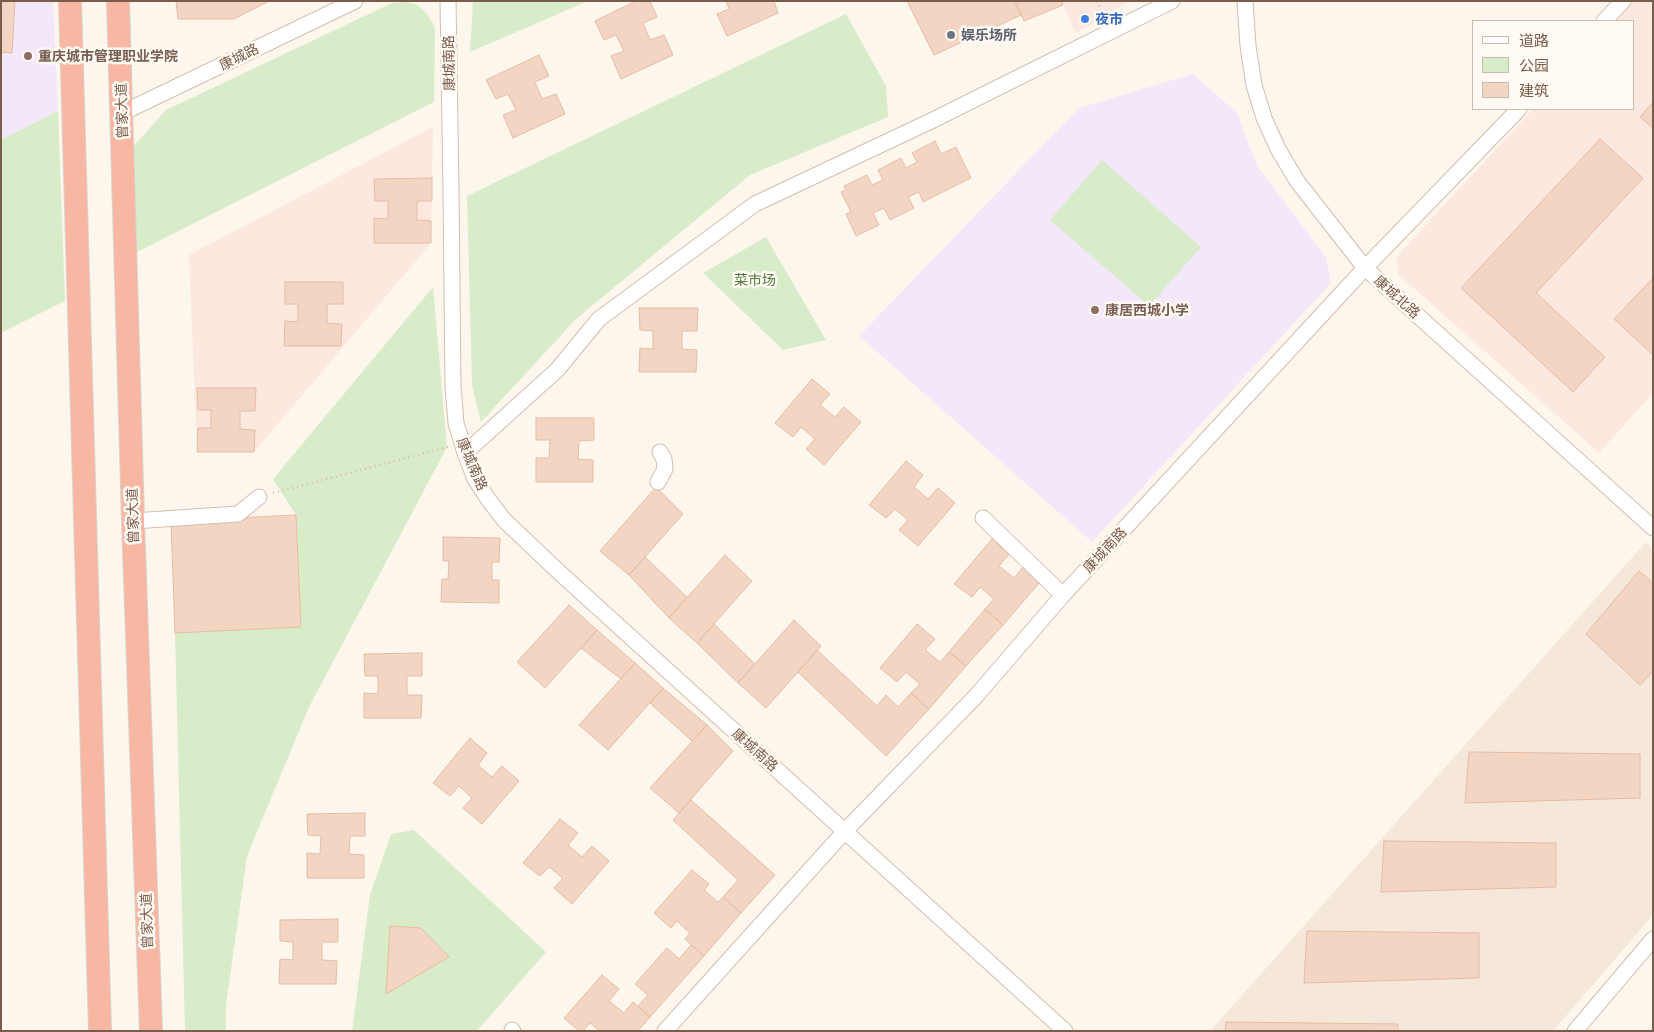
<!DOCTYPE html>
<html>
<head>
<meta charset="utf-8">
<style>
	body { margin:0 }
	#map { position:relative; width:1654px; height:1032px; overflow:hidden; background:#fdf6ec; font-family:Ubuntu,"Noto Sans SC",sans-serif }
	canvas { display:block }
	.frame { position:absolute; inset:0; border:2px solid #7a5c4d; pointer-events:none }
	.legend { position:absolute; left:1472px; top:20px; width:162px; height:90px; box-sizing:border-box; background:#fffaf3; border:1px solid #cabbb1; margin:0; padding:6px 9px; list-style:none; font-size:15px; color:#7a5c4d }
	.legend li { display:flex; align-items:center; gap:10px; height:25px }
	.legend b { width:25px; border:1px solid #cabbb1 }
</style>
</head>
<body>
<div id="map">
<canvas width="1654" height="1032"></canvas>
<div class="frame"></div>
<ul class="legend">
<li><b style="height:6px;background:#fff"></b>道路</li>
<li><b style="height:14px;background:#d8ecc9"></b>公园</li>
<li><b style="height:14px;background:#f3d5c3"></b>建筑</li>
</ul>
</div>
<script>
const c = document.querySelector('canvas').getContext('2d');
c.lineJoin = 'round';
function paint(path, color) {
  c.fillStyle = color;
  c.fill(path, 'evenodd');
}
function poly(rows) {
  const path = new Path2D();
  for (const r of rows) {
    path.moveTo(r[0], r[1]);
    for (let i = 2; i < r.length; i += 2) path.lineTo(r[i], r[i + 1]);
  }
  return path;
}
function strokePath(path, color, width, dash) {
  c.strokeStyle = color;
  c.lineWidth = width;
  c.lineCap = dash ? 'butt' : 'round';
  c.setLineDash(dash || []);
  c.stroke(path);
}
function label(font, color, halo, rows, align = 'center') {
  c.font = font + ' Ubuntu,"Noto Sans SC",sans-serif';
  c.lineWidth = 5;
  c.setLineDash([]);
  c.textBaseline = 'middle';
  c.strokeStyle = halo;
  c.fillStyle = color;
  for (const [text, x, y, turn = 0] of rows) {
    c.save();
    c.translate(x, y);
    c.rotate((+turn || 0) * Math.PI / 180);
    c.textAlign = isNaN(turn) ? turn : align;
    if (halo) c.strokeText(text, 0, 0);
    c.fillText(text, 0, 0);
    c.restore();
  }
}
paint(poly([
	[1646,542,1653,549,1653,915,1553,1031,1210,1031]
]), '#f5e8da');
paint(poly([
	[1061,1,1129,1,1129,2,1076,33],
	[1632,1,1653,1,1653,393,1599,453,1398,274,1397,256,1533,109,1633,109,1633,21,1614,21],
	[433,127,431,243,254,452,197,452,189,255]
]), '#fde8e0');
paint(poly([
	[1,1,53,1,58,111,1,140],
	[1193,74,1237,113,1257,166,1326,257,1331,283,1092,542,859,336,1079,108]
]), '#f3e8fa');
paint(poly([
	[473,1,588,1,470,52],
	[408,2,418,5,427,14,435,27,434,102,137,252,133,147,166,110,392,3],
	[846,14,886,86,888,117,750,175,576,319,481,422,472,385,467,196],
	[58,111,65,301,1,333,1,140],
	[1102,160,1201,247,1149,306,1050,220],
	[766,237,826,340,783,350,703,273],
	[433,287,447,447,309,707,247,856,226,1005,226,1031,185,1031,175,633,301,627,296,515,273,479],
	[414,830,546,952,477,1031,352,1031,370,895,391,834]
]), '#d8ecc9');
const building = poly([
	[1,1,15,1,12,53,1,52,1,1],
	[176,1,269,1,234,19,178,19,176,1],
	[636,1,650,1,657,17,643,23,650,40,664,35,673,55,621,79,611,56,624,51,616,35,604,40,595,21,636,1],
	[726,1,774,1,778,13,727,36,717,14,729,9,726,1],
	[907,1,1015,1,1021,15,934,55,907,1],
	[1061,1,1063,5,1024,21,1015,2,1061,1],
	[539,55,549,76,535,82,542,99,556,94,565,114,513,138,503,115,516,110,508,94,496,99,486,80,539,55],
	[1653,102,1653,128,1640,117,1653,102],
	[1600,139,1643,178,1536,293,1605,357,1573,392,1461,288,1600,139],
	[935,141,941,154,956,147,971,178,923,202,919,192,908,197,914,208,890,220,884,208,873,213,879,225,856,236,846,214,851,212,841,192,846,190,844,186,867,175,872,185,883,180,878,170,901,158,906,168,917,162,912,153,935,141],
	[432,178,432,201,417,201,417,220,431,221,431,243,374,243,374,218,388,219,388,201,375,201,374,179,432,178],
	[1653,278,1653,355,1614,319,1653,278],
	[285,282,343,282,343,304,327,304,327,323,342,324,341,346,284,346,285,321,298,322,298,304,285,304,285,282],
	[639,308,698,308,697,331,682,331,682,349,697,350,696,372,639,372,640,348,653,349,653,331,640,330,639,308],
	[812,379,830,394,820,405,835,417,844,407,861,422,824,465,806,449,815,439,801,427,793,437,775,423,812,379],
	[197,388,256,388,255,411,240,411,240,429,255,430,254,452,197,452,198,428,211,428,211,410,198,410,197,388],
	[536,418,594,418,594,440,579,441,578,459,593,460,593,482,536,482,536,458,549,458,550,440,536,440,536,418],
	[906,461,923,475,914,487,928,499,938,488,955,503,918,546,899,530,908,520,895,509,886,518,869,505,906,461],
	[656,487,683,514,629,575,600,551,656,487],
	[296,515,301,627,175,633,171,521,296,515],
	[443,537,500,538,499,562,492,562,492,580,499,580,499,603,441,602,442,579,448,579,449,561,443,561,443,537],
	[992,539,1009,554,999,566,1014,578,1023,567,1040,582,1003,625,985,609,994,599,980,587,972,597,954,584,992,539],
	[725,555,752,581,697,643,669,618,725,555],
	[645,557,687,597,669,618,629,575,645,557],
	[1639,571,1653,583,1653,671,1640,685,1586,634,1639,571],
	[569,605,597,630,545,688,517,662,569,605],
	[985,609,1003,625,966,666,949,652,985,609],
	[794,620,821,646,766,708,738,683,794,620],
	[714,624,755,664,738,683,697,643,714,624],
	[917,624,935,639,925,650,940,662,949,652,966,666,929,709,911,693,920,684,906,672,897,682,880,668,917,624],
	[597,630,635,663,621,679,581,648,597,630],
	[817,650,877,706,886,695,898,707,911,693,929,709,886,756,798,672,817,650],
	[422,653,422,676,407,676,407,695,422,695,421,718,364,718,364,693,378,694,378,676,365,676,364,654,422,653],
	[635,663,663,688,608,750,579,725,635,663],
	[663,688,707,725,692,741,650,703,663,688],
	[707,725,733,751,679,813,650,788,707,725],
	[470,738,487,753,478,765,492,777,502,766,519,781,482,824,463,808,472,798,459,786,450,796,433,783,470,738],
	[1469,752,1640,754,1640,798,1465,803,1469,752],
	[691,800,775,875,741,913,723,897,738,880,673,820,691,800],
	[365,813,365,836,350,836,349,854,364,855,364,878,307,878,307,853,320,854,321,836,308,835,307,814,365,813],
	[560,819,578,833,568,845,582,857,592,846,609,861,572,904,554,888,563,878,549,867,540,876,523,863,560,819],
	[1384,841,1556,843,1556,887,1381,892,1384,841],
	[692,870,709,884,704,890,718,902,723,897,741,913,704,956,685,939,690,933,677,921,671,928,654,913,692,870],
	[338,919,338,942,322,942,322,960,337,961,336,984,279,984,280,959,293,960,293,942,280,941,280,920,338,919],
	[390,926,421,928,449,957,386,994,390,926],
	[1307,931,1479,933,1479,978,1304,983,1307,931],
	[691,945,704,956,650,1017,638,1006,648,995,635,984,667,948,679,959,691,945],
	[602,975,619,989,609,1001,624,1013,633,1002,650,1017,638,1031,600,1031,590,1023,583,1031,579,1031,564,1018,602,975],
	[1226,1022,1398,1024,1398,1031,1225,1031,1226,1022]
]);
paint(building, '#f3d5c3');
strokePath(building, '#e6bba3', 1);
const minor = poly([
	[448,1,451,190,453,386,456,423,465,453,475,479,488,499,504,520,560,573,1065,1031],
	[1245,1,1248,46,1254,85,1264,118,1278,149,1297,181,1365,268,1653,528],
	[1604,21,1623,1],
	[122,113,355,1],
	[465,453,557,370,599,319,755,204,931,121,1172,1],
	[658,482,665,469,664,459,660,452],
	[983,518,1063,595],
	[133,521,238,514,259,497],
	[512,1030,513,1031],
	[665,1031,845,831,976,696,1063,595,1365,268,1519,109],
	[1575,1031,1653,939]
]);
const highway = poly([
	[70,1,100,1031],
	[118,1,133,521,151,1031]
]);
strokePath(minor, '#d1beb0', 17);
strokePath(highway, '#dad1cd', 24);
strokePath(poly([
	[1097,1,1106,20],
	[273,493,448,447]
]), '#d9b8a5', 2.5, [1, 4]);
strokePath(minor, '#fff', 15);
strokePath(highway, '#f7b7a3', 22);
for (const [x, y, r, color] of [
	[1085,19,5,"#3f7fe0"],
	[951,35,5,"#6b7280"],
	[28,56,5,"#8d6e63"],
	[1095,310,5,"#8d6e63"]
]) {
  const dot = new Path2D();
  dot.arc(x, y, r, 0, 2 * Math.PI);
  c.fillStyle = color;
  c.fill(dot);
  strokePath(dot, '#fffaf3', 2);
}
label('bold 14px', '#366cbe', '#fffaf3', [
	["夜市",1095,19]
], 'left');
label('bold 14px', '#5b616d', '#fffaf3', [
	["娱乐场所",961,35]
], 'left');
label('bold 14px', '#785e54', '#fffaf3', [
	["重庆城市管理职业学院",38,56],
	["康居西城小学",1105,310]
], 'left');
label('14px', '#7a5c4d', '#fffaf3', [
	["康城路",239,57,-26],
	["康城南路",449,63,-91],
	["曾家大道",122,111,-92],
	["康城北路",1397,297,42],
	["康城南路",472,464,67],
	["曾家大道",133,516,-92],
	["康城南路",1105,550,-47],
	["康城南路",755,750,42],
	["曾家大道",147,921,-92]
]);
label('14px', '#537a41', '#fffaf3', [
	["菜市场",755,280]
]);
</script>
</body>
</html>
